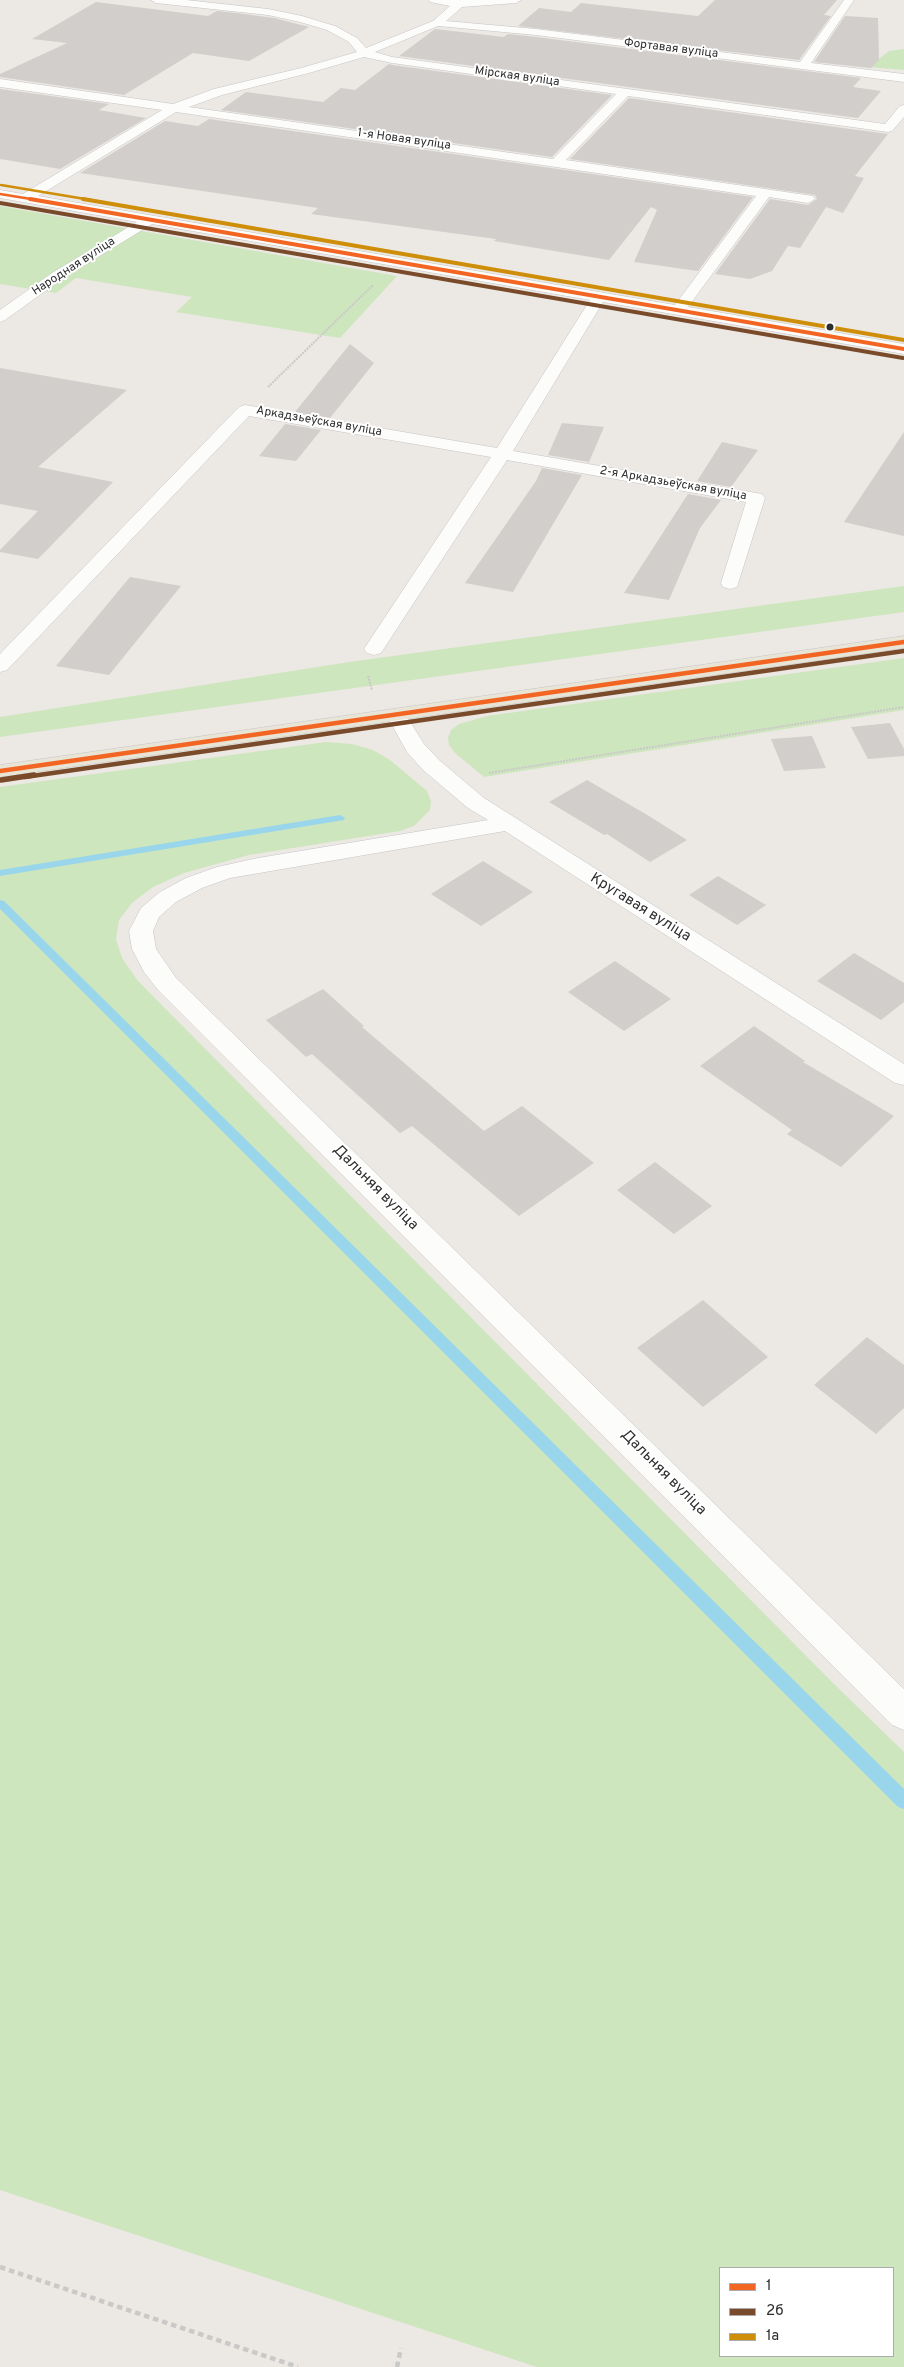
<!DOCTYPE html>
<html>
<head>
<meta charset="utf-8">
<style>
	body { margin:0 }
	#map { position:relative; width:904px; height:2367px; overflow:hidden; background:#ece8e4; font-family:Overpass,sans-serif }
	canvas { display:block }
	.legend { position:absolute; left:719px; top:2267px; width:175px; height:90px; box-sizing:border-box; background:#fff; border:1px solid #ababab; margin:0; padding:6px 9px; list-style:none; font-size:15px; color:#2e2e2e }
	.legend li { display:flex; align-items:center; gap:10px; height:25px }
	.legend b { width:25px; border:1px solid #ababab }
</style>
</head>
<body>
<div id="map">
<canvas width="904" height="2367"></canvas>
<ul class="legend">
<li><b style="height:6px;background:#f26522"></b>1</li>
<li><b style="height:6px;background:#7a4b2a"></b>2б</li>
<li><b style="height:6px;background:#cf8e09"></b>1а</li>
</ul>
</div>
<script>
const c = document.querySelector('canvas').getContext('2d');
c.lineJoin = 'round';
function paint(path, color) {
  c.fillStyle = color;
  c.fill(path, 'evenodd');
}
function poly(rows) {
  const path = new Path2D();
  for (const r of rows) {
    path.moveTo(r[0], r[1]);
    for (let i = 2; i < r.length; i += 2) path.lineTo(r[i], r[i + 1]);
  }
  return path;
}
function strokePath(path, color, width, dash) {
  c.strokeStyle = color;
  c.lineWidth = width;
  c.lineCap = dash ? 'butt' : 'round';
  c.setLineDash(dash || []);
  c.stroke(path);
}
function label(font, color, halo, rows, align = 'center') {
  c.font = font + ' Overpass,sans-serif';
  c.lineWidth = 4;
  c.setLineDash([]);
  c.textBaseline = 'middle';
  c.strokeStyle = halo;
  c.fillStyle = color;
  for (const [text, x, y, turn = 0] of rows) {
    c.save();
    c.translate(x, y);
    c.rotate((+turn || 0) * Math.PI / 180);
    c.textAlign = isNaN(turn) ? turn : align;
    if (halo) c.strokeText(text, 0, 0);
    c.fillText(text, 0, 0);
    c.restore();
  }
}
paint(poly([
	[904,49,904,70,869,67,889,51],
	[0,206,397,276,340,338,176,312,192,297,76,278,56,293,0,284],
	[904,586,904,612,0,737,0,717,349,662],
	[904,658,904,710,484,777,455,753,449,745,448,738,451,730,459,724,487,716],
	[326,742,352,744,373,750,390,760,427,791,431,801,430,810,414,826,400,831,249,855,184,873,153,887,132,903,119,920,116,939,122,958,138,981,832,1682,904,1752,904,2367,537,2367,0,2190,0,787],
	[720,2268,893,2268,893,2356,720,2356]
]), '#cee6be');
paint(poly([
	[340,815,345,818,344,820,0,876,0,870,340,815],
	[0,900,4,901,904,1789,904,1809,898,1807,0,909,0,900]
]), '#99d6ec');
paint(poly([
	[715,0,837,0,824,15,831,16,799,60,518,26,539,8,571,12,581,3,698,16],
	[96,2,208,16,217,11,236,13,274,18,309,27,249,61,193,53,124,95,0,77,0,74,67,43,32,39],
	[845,16,878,18,879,60,871,68,814,62],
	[435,29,504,37,508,34,536,37,861,78,853,87,881,91,858,118,399,56],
	[389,64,392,65,612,95,552,157,221,110,246,92,323,102,341,88,355,90],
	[0,89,109,104,99,110,146,118,60,169,0,159],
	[629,98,850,129,888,134,855,176,864,178,843,213,826,207,800,248,788,246,772,271,750,279,715,274,770,199,808,205,817,199,815,195,570,159],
	[209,119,753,197,698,271,634,262,657,210,651,207,609,260,494,241,496,239,311,214,318,208,80,173,165,121,198,126],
	[350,344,374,363,330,418,295,412],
	[0,368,127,390,38,467,113,482,38,559,0,552,0,550,38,511,0,504],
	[562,423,604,427,589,462,548,455],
	[285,424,321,430,296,461,259,456],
	[904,432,904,536,844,522],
	[722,442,758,450,731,487,697,481],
	[542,468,582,475,513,592,465,583,536,481],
	[688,494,721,500,700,528,669,600,624,593],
	[130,577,181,586,109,675,56,666],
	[890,723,904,749,904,756,868,759,851,727],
	[812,736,826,768,784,771,771,739],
	[587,780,649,816,687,840,650,862,607,834,604,835,549,802],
	[483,861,533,892,481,926,431,894],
	[718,876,766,905,737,925,689,895],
	[854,953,904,983,904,1002,881,1020,817,981],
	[615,961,671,999,624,1031,568,992],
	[323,989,364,1026,362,1027,484,1131,522,1106,594,1163,519,1216,412,1126,400,1133,312,1054,306,1057,266,1020],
	[754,1026,805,1061,803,1062,894,1116,841,1167,787,1134,792,1130,700,1066],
	[655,1162,712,1206,674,1234,617,1190],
	[703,1300,768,1357,703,1407,637,1348],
	[867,1337,904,1365,904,1408,876,1434,814,1385]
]), '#d1cecb');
const minor = poly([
	[151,0,186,0,268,9,302,16,335,26,357,38,366,48,433,21,450,6,430,2,429,0,521,0,516,3,462,7,446,21,536,29,800,62,844,0,854,0,811,63,904,74,904,82,536,35,438,26,375,52,392,57,885,124,900,106,904,105,904,117,892,131,888,132,628,96,566,160,813,196,815,199,808,203,769,197,688,307,904,344,904,354,603,302,513,451,762,494,765,498,737,587,730,589,723,587,721,583,746,502,507,460,381,653,374,655,367,653,364,649,491,457,249,416,7,670,0,672,0,654,239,407,245,405,497,448,590,300,152,224,62,279,5,320,0,322,0,310,52,273,137,222,0,198,0,190,23,194,162,110,0,87,0,79,173,104,214,89,301,68,357,52,349,42,327,30,300,22,268,15,156,3,151,0],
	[364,57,392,63,616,94,553,159,189,107,222,95,309,73,364,57],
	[176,112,756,196,675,305,38,196,176,112],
	[397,710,404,712,424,744,439,760,484,798,904,1064,904,1085,895,1083,505,831,230,878,202,888,176,902,159,917,153,931,156,949,176,978,904,1689,904,1730,892,1725,158,990,144,972,132,949,129,931,141,908,160,892,186,878,217,867,258,858,488,820,468,808,423,770,407,752,387,716,390,712,397,710]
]);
const major = poly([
	[904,636,904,648,0,777,0,765,904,636]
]);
strokePath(minor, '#c5c4c5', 1);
strokePath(major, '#c6c5c4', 1);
strokePath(poly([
	[268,387,373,285],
	[368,676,372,690],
	[489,773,904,707]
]), '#c9c9c8', 2, [2, 1]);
strokePath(poly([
	[0,2267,298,2367],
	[397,2367,401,2348]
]), '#c9c9c8', 4.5, [5.5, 4]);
paint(minor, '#fcfcfb');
paint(major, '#e8e4d6');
strokePath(poly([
	[0,194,37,200]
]), '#f26522', 2.5);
strokePath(poly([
	[30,199,904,349]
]), '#f26522', 4);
strokePath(poly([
	[0,771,904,642]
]), '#f26522', 4.5);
strokePath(poly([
	[0,203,903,358]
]), '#7a4b2a', 4);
strokePath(poly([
	[25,777,904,651]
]), '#7a4b2a', 4.5);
strokePath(poly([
	[1,780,34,775]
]), '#7a4b2a', 5.5);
strokePath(poly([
	[1,185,91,200]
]), '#cf8e09', 2.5);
strokePath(poly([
	[83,199,904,340]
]), '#cf8e09', 4);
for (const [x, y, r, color] of [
	[830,327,4.5,"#2e2e2e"]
]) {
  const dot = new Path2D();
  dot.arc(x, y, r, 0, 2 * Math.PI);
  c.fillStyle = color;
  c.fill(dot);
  strokePath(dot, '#fff', 2);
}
label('12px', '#2e2e2e', '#fff', [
	["Фортавая вуліца",671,49,7],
	["Мірская вуліца",517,77,8],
	["1-я Новая вуліца",404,140,8],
	["Народная вуліца",74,267,-33],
	["Аркадзьеўская вуліца",319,422,10],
	["2-я Аркадзьеўская вуліца",673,484,10]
]);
label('15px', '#2e2e2e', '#fff', [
	["Кругавая вуліца",640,908,32],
	["Дальняя вуліца",375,1188,45],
	["Дальняя вуліца",663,1473,45]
]);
</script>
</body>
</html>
